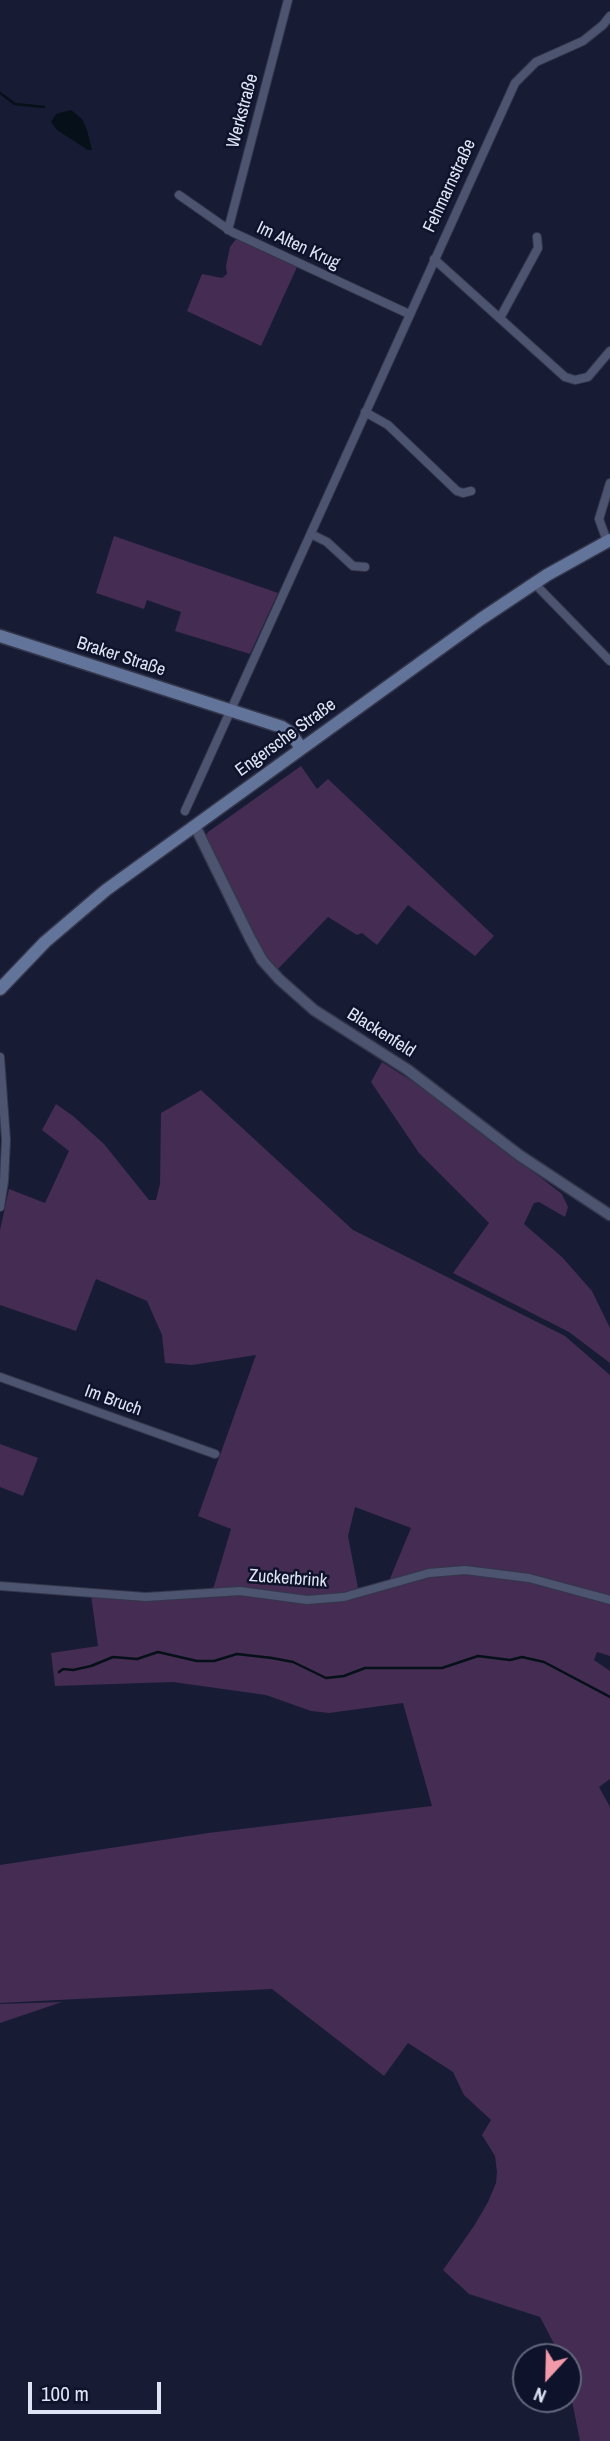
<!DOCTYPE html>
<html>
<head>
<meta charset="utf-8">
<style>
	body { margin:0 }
	#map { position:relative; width:610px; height:2441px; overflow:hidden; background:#171c34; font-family:"Archivo Narrow",sans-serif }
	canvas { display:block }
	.north { position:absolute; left:512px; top:2343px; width:70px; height:70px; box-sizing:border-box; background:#0e122a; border:2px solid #62667b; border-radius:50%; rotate:202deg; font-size:19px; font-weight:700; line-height:28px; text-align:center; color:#dfe4f5 }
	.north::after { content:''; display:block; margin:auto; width:24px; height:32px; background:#f39aaa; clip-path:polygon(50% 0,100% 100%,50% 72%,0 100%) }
	.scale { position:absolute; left:28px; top:2382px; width:133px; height:32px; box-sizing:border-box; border:4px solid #dfe4f5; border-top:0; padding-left:9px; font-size:21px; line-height:24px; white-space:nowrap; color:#dfe4f5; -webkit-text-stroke:5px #0e122a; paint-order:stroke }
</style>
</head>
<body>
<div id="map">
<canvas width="610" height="2441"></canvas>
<div class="north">N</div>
<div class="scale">100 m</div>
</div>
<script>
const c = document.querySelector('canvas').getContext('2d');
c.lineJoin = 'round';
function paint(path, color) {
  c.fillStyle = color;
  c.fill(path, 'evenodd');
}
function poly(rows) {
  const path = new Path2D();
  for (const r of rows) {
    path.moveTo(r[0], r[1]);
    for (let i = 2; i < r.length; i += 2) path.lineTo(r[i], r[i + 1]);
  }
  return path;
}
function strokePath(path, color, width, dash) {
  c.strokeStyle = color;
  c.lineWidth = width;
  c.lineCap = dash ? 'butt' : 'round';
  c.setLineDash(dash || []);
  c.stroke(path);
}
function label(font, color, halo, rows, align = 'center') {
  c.font = font + ' "Archivo Narrow",sans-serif';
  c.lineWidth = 5;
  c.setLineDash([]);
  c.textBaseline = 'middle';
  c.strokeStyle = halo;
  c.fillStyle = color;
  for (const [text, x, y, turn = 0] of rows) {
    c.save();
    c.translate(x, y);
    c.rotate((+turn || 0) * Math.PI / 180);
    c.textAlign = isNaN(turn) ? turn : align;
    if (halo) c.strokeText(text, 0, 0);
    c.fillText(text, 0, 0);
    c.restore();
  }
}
paint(poly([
	[236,239,297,267,261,346,187,311,202,274,222,278,227,274,226,266,230,247],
	[114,536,278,593,250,654,175,631,181,612,147,600,144,609,96,593],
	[301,766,317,789,328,779,494,936,475,956,408,905,377,945,362,933,357,935,328,917,277,970,266,958,205,837,208,832],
	[382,1062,434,1095,562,1194,568,1207,565,1217,539,1202,534,1203,524,1224,562,1257,592,1291,610,1328,610,1363,569,1332,453,1273,489,1223,419,1153,371,1082],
	[201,1090,353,1230,565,1336,610,1375,610,1656,597,1652,594,1660,610,1671,610,1779,599,1787,610,1807,610,2441,580,2441,568,2381,568,2357,561,2357,540,2317,469,2294,443,2270,474,2226,488,2202,496,2183,497,2172,495,2156,482,2135,491,2120,464,2095,453,2072,408,2043,384,2076,272,1989,0,2003,0,1865,208,1833,432,1806,403,1703,329,1713,311,1711,266,1695,173,1682,55,1686,51,1653,98,1646,91,1595,155,1601,206,1596,214,1586,231,1529,198,1516,256,1355,192,1365,165,1363,162,1335,147,1301,96,1279,76,1331,0,1305,0,1230,9,1189,45,1203,69,1151,42,1130,56,1104,73,1116,104,1144,149,1200,156,1200,160,1184,161,1113],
	[355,1507,411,1528,389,1581,358,1588,348,1536],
	[0,1444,38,1458,23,1496,0,1487],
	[62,2002,0,2023,0,2004]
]), '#442c53');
paint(poly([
	[71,110,82,119,87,130,92,150,88,150,57,130,51,122,56,114]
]), '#051018');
strokePath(poly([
	[0,93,15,104,44,107],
	[59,1672,63,1669,73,1670,91,1666,113,1657,137,1659,158,1652,197,1661,214,1661,237,1654,272,1658,293,1662,326,1678,344,1676,365,1668,442,1668,478,1656,510,1660,522,1657,544,1662,610,1697]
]), '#051018', 2.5);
const minor = poly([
	[179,195,232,232,409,314],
	[228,230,288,0],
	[434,259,565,377,575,380,588,377,610,351],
	[500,318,538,248,537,237],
	[365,412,388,425,457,491,463,493,471,491],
	[311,534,327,542,353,566,365,567],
	[607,541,599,519,610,483],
	[534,583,610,661],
	[185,811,515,83,536,62,583,41,603,25,610,16],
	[0,1057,6,1140,4,1181,0,1207],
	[0,1377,215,1454],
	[0,1586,146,1597,240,1591,307,1600,344,1597,429,1573,465,1570,529,1578,610,1600]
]);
const tertiary = poly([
	[195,826,250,938,262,960,279,979,314,1010,408,1070,519,1155,610,1215]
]);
const secondary = poly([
	[0,636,282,727,290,732,301,748],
	[0,989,45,942,106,890,481,619,547,575,610,540]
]);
strokePath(minor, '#34374b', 10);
strokePath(tertiary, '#34374b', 13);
strokePath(secondary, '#34374b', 15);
strokePath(minor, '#4d5470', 8);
strokePath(tertiary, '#4d5470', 10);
strokePath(secondary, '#627499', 12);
label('18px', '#dfe4f5', '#0e122a', [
	["Werkstraße",243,111,-75],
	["Fehmarnstraße",450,186,-65],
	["Im Alten Krug",298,246,25],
	["Braker Straße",121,657,18],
	["Engersche Straße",286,738,-36],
	["Blackenfeld",381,1033,32],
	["Im Bruch",113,1401,20],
	["Zuckerbrink",288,1579,4]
]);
</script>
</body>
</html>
